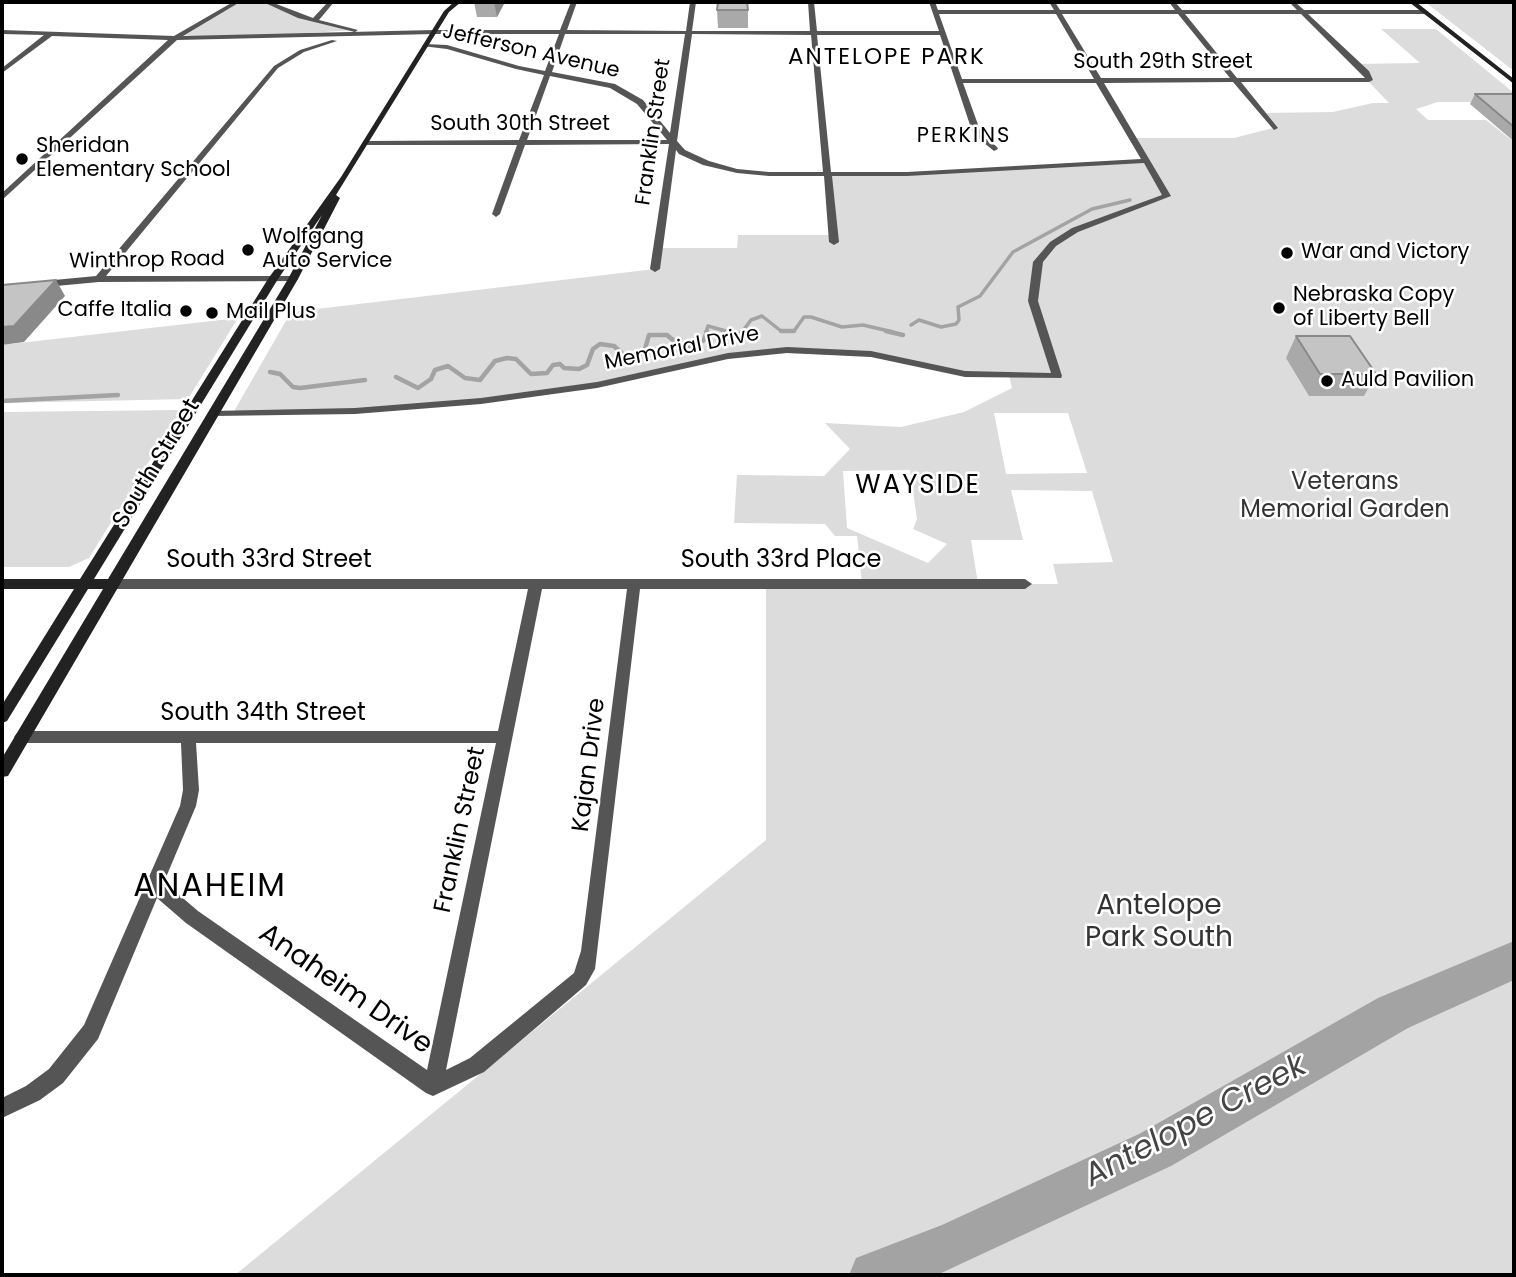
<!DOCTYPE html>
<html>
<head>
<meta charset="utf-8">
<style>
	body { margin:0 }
	#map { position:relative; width:1516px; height:1277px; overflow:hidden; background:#fff; font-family:Poppins,sans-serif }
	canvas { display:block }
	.frame { position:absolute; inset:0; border:4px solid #000; pointer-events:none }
</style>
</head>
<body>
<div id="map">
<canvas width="1516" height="1277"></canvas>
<div class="frame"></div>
</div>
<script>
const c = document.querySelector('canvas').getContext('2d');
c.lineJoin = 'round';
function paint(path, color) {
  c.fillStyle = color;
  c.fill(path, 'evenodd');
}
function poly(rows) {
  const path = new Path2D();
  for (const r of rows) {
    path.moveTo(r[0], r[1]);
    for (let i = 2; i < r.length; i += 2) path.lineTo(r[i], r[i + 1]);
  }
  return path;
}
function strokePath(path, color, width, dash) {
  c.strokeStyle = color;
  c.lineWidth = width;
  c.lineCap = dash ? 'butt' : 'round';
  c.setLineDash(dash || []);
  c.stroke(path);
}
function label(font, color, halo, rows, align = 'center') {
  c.font = font + ' Poppins,sans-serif';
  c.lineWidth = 5;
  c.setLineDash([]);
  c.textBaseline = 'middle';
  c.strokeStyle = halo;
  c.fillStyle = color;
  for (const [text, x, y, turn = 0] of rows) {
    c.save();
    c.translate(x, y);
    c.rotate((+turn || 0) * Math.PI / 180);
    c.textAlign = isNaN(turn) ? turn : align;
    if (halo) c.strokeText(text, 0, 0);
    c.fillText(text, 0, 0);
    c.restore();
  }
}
paint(poly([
	[237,2,266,2,300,17,356,30,226,38,180,35],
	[1425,2,1514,2,1514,71],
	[1381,29,1436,29,1514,93,1514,102,1438,102,1416,109,1428,120,1486,120,1510,139,1514,139,1514,1275,235,1275,766,840,766,584,862,583,857,536,835,536,825,524,734,523,737,475,824,476,850,449,825,423,901,427,964,412,1012,388,1009,376,986,376,886,357,760,352,597,385,422,407,233,413,291,312,655,269,658,248,737,248,738,235,833,235,829,174,907,174,1144,161,1131,138,1234,138,1273,128,1262,113,1333,112,1373,103,1389,103,1367,80,1357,64,1420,63],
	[994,413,1068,413,1087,473,1006,474],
	[910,470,917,519,913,529,947,544,928,563,847,528,843,471],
	[1011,490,1092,491,1113,562,1053,564,1058,584,978,584,971,540,1023,540],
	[238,318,188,399,2,403,2,345],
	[181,410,89,558,69,567,2,567,2,412]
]), '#dcdcdc');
strokePath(poly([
	[911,325,919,320,941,327,956,324,959,320,958,307,980,296,1013,252,1092,209,1130,200],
	[706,332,708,326,729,332],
	[742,332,751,320,762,316,781,331,794,331,804,317,811,317,842,327,863,325,893,332]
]), '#a3a3a3', 3.5);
strokePath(poly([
	[723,331,737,335,745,331],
	[781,331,794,331],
	[886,331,903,335],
	[270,372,280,374,293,387,300,388,365,380],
	[396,377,418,388,431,379,435,370,448,366,465,378,480,380,495,361,507,358,516,359,531,374,547,373,553,365,560,364,564,368,579,369,587,365,593,349,600,344,614,346,627,358,637,357,645,349,649,335,667,335,680,346,693,346,704,340,707,331],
	[2,401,118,395]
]), '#a3a3a3', 4.5);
paint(poly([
	[1514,941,1514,980,1408,1028,1171,1166,937,1275,849,1275,856,1258,942,1225,1139,1134,1378,998,1514,941]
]), '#a3a3a3');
paint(poly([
	[233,2,240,2,183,36,434,30,560,30,571,2,577,2,567,30,686,31,690,2,696,2,692,31,810,31,808,2,814,2,817,31,939,31,929,2,935,2,938,10,1054,10,1049,2,1055,2,1060,10,1175,10,1169,2,1175,2,1182,10,1297,10,1289,2,1295,2,1304,10,1425,10,1428,12,1425,14,1308,14,1369,71,1373,80,1369,82,1241,82,1278,128,1274,130,1233,82,1104,83,1171,196,1078,232,1056,246,1043,262,1038,301,1062,376,1061,378,965,377,871,357,787,353,728,359,597,388,481,404,355,414,215,416,209,413,211,411,355,408,481,398,597,382,728,353,787,347,871,351,965,371,1051,373,1028,301,1033,262,1050,242,1072,228,1162,195,1144,163,907,176,832,176,839,242,834,245,829,242,824,176,769,176,737,173,703,165,679,154,676,150,660,269,655,272,650,269,669,144,525,145,500,214,496,217,492,214,517,145,363,145,362,143,366,141,519,140,544,75,516,69,447,49,422,46,425,44,447,45,519,66,545,71,559,34,434,34,177,40,2,200,2,193,168,40,52,36,2,73,2,68,44,35,2,34,2,30,174,36,233,2],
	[939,14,1056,14,1094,79,962,79,939,14],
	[1062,14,1178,14,1230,78,1101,78,1062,14],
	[1185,14,1301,14,1365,78,1237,78,1185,14],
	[565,34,685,34,670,133,643,100,615,84,552,72,565,34],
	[692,34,811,35,823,172,769,172,737,169,709,161,685,150,677,141,692,34],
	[817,35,940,35,973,134,994,151,998,149,997,147,981,133,963,83,1096,83,1141,159,907,172,831,172,817,35],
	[550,76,610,88,637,104,667,140,527,140,550,76],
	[263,2,271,2,313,18,328,2,334,2,319,20,358,30,355,32,298,18,263,2],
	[332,40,337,41,304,52,278,68,106,276,293,276,298,279,296,281,99,282,2,291,2,285,96,276,274,66,300,50,332,40],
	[112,579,1025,579,1032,584,1025,589,640,589,595,969,586,985,484,1072,433,1096,426,1093,186,923,157,898,98,1039,63,1083,40,1100,2,1118,2,1098,26,1086,49,1069,84,1025,180,806,183,790,181,743,22,743,17,741,14,737,17,733,22,731,498,731,528,589,112,589,105,584,112,579],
	[542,589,627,589,581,951,574,973,470,1058,446,1070,542,589],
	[196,743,496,743,427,1070,198,911,164,882,196,806,199,790,196,743]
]), '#555');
paint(poly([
	[454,2,461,2,449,12,336,195,340,198,298,279,8,776,2,777,2,758,103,589,88,589,7,721,2,723,2,705,74,589,2,589,2,579,80,579,268,279,341,177,444,11,454,2],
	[322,215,288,279,108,579,94,579,278,279,322,215],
	[1409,2,1416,2,1514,79,1514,84,1409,2]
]), '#222');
paint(poly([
	[474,2,505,2,497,17,477,17],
	[717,10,748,10,748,28,718,28],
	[1475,94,1514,94,1514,139,1511,139,1470,104],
	[1296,336,1376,374,1364,396,1309,396,1286,358]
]), '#a9a9a9');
paint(poly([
	[494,2,505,2,497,17],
	[56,280,65,296,24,342,2,345,2,327]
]), '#898989');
const building = poly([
	[718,2,747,2,748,10,717,10,718,2],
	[1475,94,1514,94,1514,127,1475,94],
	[56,280,14,326,2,327,2,285,56,280],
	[1296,336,1350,336,1376,374,1320,374,1296,336]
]);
paint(building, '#c4c4c4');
strokePath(building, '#898989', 2);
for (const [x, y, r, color] of [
	[22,159,7,"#000"],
	[248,250,7,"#000"],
	[1287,253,7,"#000"],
	[1279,308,7,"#000"],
	[186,311,7,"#000"],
	[212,313,7,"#000"],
	[1327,381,7,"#000"]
]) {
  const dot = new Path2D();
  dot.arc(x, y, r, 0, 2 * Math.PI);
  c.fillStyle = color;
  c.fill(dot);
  strokePath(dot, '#fff', 2.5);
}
label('21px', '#000', '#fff', [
	["Jefferson Avenue",531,52,13],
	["South 29th Street",1163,63],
	["South 30th Street",520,125],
	["Franklin Street",654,132,-82],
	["Winthrop Road",147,261,-1],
	["Memorial Drive",682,349,-11]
]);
c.letterSpacing = '2px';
label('21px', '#000', '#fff', [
	["PERKINS",964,137]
]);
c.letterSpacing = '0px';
label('21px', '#000', '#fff', [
	["Sheridan",36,147],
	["Elementary School",36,171],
	["Wolfgang",262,238],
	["Auto Service",262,262],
	["War and Victory",1301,253],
	["Nebraska Copy",1293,296],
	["of Liberty Bell",1293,320],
	["Caffe Italia",172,311,"right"],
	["Mail Plus",226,313],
	["Auld Pavilion",1341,381]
], 'left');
c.letterSpacing = '2px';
label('23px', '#000', '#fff', [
	["ANTELOPE PARK",887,58]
]);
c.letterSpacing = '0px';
label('24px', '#000', '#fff', [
	["South Street",157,464,-59],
	["South 33rd Street",269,561],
	["South 33rd Place",781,561],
	["South 34th Street",263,714],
	["Kajan Drive",590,765,-83],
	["Franklin Street",461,830,-78]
]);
label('24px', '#333', '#fff', [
	["Veterans",1345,483],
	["Memorial Garden",1345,511]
]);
c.letterSpacing = '2px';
label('26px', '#000', '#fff', [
	["WAYSIDE",918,486]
]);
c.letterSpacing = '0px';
label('28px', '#333', '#fff', [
	["Antelope",1159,907],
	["Park South",1159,939]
]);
label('28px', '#000', '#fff', [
	["Anaheim Drive",345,990,35]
]);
c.letterSpacing = '2px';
label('32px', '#000', '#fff', [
	["ANAHEIM",210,888]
]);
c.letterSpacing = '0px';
label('italic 32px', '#444', '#fff', [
	["Antelope Creek",1196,1122,-28]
]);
</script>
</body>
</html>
